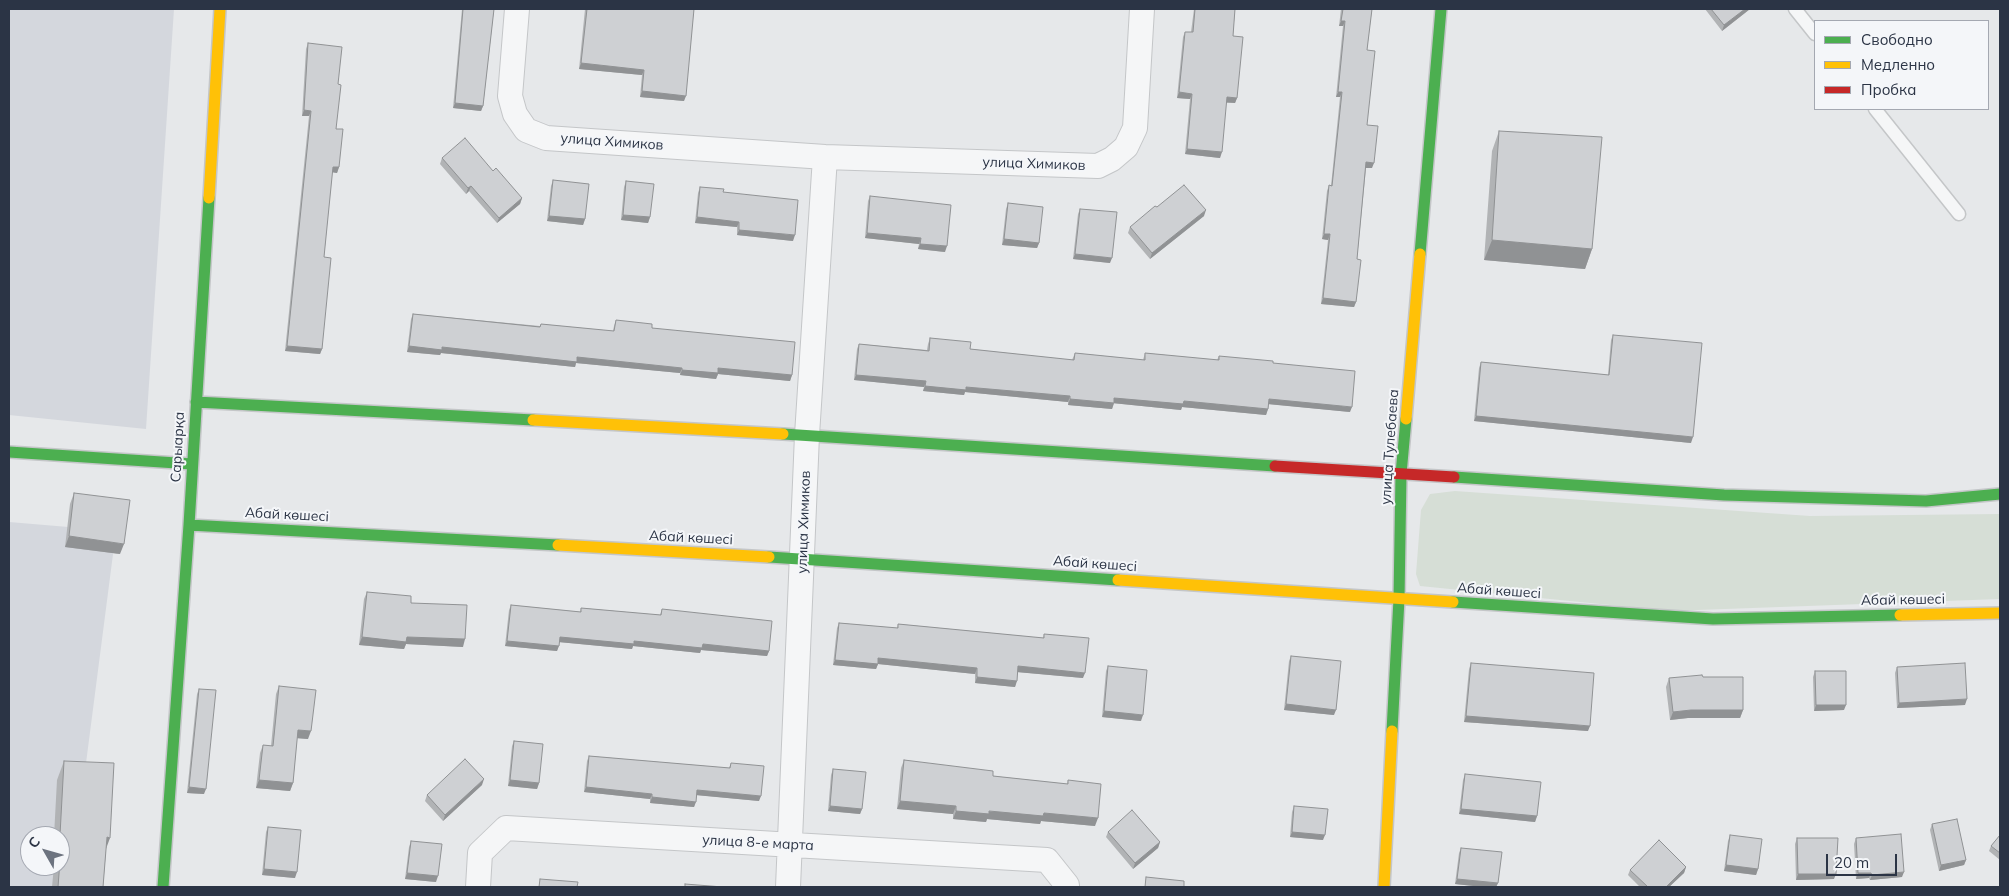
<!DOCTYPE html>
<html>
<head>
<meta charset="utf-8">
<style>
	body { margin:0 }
	#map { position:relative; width:2009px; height:896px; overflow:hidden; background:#e6e8ea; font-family:Mulish,sans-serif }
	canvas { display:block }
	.frame { position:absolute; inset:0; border:10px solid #2b3445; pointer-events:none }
	.legend { position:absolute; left:1814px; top:20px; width:175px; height:90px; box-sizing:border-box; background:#f4f6f9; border:1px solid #a4a8b1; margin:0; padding:6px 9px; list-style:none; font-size:15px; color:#2b3445 }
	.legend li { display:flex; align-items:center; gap:10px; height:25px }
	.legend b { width:25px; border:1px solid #a4a8b1 }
	.north { position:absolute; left:20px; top:826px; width:50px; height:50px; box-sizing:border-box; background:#f4f6f9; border:1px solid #a4a8b1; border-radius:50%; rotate:308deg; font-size:14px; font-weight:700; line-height:20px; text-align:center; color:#2b3445 }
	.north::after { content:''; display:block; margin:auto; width:18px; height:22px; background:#6c737f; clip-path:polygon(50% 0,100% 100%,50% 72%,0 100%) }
	.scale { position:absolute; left:1826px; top:854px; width:71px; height:22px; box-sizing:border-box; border:2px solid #2b3445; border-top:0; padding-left:6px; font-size:15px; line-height:18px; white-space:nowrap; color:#2b3445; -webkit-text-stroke:4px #f4f6f9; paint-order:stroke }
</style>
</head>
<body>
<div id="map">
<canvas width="2009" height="896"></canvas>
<div class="frame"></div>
<ul class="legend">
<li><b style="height:6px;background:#4caf50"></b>Свободно</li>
<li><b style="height:6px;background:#ffc107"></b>Медленно</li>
<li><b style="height:6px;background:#c62828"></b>Пробка</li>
</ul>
<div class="north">С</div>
<div class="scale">20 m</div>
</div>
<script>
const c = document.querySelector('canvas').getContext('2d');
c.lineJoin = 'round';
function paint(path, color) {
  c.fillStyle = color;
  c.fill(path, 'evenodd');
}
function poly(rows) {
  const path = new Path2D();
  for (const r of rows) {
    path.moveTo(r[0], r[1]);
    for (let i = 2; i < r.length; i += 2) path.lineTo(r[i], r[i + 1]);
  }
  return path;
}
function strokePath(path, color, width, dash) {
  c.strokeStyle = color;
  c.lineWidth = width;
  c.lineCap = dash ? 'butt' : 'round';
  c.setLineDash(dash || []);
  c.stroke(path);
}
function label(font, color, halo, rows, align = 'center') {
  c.font = font + ' Mulish,sans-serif';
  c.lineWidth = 4;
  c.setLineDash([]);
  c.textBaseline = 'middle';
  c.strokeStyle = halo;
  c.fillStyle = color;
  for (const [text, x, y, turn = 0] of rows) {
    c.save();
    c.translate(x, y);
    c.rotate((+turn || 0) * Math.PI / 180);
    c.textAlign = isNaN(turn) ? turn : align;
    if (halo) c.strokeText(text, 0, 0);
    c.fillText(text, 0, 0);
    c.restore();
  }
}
paint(poly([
	[9,9,174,9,146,429,9,415],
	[9,522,116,531,70,887,9,887],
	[30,836,60,836,60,866,30,866]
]), '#d4d7dd');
paint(poly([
	[1455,491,1810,516,2000,514,2000,599,1670,611,1420,586,1416,574,1421,510,1430,494]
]), '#d6ded6');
const lane = poly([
	[1795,9,1815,34],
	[1875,109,1959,214]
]);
const street = poly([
	[517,9,510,96,515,114,526,130,546,138,825,157,1098,166,1112,159,1126,147,1135,128,1142,9],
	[478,887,480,853,506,828,1047,860,1067,885,1067,887],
	[788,887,807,435,825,157]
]);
const fast = poly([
	[1420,254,1441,9],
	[196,402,533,420],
	[783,434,1275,466],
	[9,452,192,464],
	[1454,477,1724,495,1926,501,2000,494],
	[189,525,558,545],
	[769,557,1118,580],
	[1453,602,1713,619,1900,615],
	[1392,731,1399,599,1401,474,1406,419],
	[163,887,189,525,209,198]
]);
const slow = poly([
	[209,198,220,9],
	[1406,419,1420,254],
	[533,420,783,434],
	[558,545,769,557],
	[1118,580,1453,602],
	[1900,615,2000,613],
	[1384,887,1392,731]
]);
const jam = poly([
	[1275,466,1454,477]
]);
strokePath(lane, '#c4c6c8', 15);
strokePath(street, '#c4c6c8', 26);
strokePath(fast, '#c4c6c8', 14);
strokePath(slow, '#c4c6c8', 14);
strokePath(jam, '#c4c6c8', 14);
strokePath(lane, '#f5f6f7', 12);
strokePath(street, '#f5f6f7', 24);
strokePath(fast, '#4caf50', 11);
strokePath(slow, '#ffc107', 11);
strokePath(jam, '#c62828', 11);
paint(poly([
	[462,9,494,9,483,106,481,111,453,108],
	[585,9,694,9,684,101,640,97,642,75,579,69],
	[1194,9,1235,9,1233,36,1237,98,1235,103,1226,103,1220,158,1185,154,1190,99,1177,98,1183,37,1185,32,1191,32],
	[1341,9,1372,9,1367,50,1367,125,1372,168,1366,168,1357,259,1356,302,1354,307,1321,304,1328,240,1322,239,1327,191,1329,185,1331,186,1340,97,1336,97,1343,26,1339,26],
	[1705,9,1750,9,1722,31],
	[308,43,338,84,336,129,339,167,337,173,332,172,324,257,322,349,320,354,285,351,309,116,302,116,306,49],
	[1499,131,1592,249,1585,269,1484,260,1492,151],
	[442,158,522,198,520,204,497,223,469,191,466,194,440,164],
	[553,180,585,219,583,225,547,221,551,186],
	[626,181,650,217,648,223,621,220,624,187],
	[700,187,723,192,793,241,737,235,737,227,695,223,698,193],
	[870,196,945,252,918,249,919,244,865,238,868,201],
	[1008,203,1039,243,1037,248,1002,245,1006,209],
	[1157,207,1204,216,1150,259,1128,233,1130,227],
	[1080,209,1110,263,1073,259,1078,214],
	[413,314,540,326,541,324,613,331,614,326,616,320,652,328,792,375,790,381,718,374,716,379,680,375,680,373,576,363,575,367,441,353,440,355,407,352,411,319],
	[1613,335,1691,443,1474,421,1479,368,1481,362,1608,375,1611,340],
	[930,338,970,349,1072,360,1075,353,1143,360,1145,353,1217,360,1219,356,1273,363,1350,412,1269,404,1268,409,1266,415,1182,407,1181,410,1112,403,1114,403,1112,409,1068,405,1068,402,965,392,964,395,923,391,924,387,854,380,857,349,859,344,927,350,928,344],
	[74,493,120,554,65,547,70,504],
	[367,592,411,603,463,647,406,644,404,649,359,645,364,599],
	[511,605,580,612,581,608,660,615,662,609,769,651,767,656,701,650,700,653,633,646,632,649,559,642,557,651,505,646,509,610],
	[839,623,897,628,898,624,1043,638,1044,634,1083,678,1018,672,1015,687,975,683,975,674,878,664,876,669,833,665,837,628],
	[1291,656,1334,715,1284,710,1289,661],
	[1471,663,1588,731,1464,722,1469,669],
	[1108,666,1141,721,1102,717,1106,671],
	[1897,667,1965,705,1897,708,1895,673],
	[1815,671,1844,710,1814,711,1813,677],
	[1703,677,1743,710,1740,718,1688,718,1670,720,1666,687,1669,678],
	[279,686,308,739,297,738,293,783,290,791,256,788,260,753,263,745,271,746,276,694],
	[199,689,204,794,187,793,197,694],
	[514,741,539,783,537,789,508,786,512,746],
	[589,756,729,768,731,763,759,801,697,795,694,807,650,803,650,799,584,792,587,761],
	[904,760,993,776,1067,784,1068,780,1095,826,1041,821,1040,824,987,819,986,822,953,819,953,814,897,809,901,768],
	[64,761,106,851,103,887,52,887,54,866,60,866,60,836,54,836,57,780],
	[833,769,862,809,860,814,828,811,831,775],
	[1465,774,1537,816,1535,822,1459,814,1463,780],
	[482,785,443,821,425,801,427,795],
	[1294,806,1323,840,1290,837,1292,812],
	[1932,824,1966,860,1964,865,1939,871,1930,830],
	[268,827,295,878,262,875,266,832],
	[1108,832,1160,842,1158,848,1133,869,1106,837],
	[1730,835,1758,869,1756,875,1724,871,1728,841],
	[2000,835,2000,860,1989,851,1991,846],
	[1797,838,1834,879,1796,880,1795,844],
	[1856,838,1902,877,1870,880,1869,878,1856,879,1854,844],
	[411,841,436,882,405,879,409,847],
	[1461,848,1498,883,1496,887,1483,887,1455,884,1459,853],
	[1686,867,1684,873,1669,887,1640,887,1628,875,1630,870]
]), '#b1b3b5');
paint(poly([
	[1745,9,1750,9,1722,31,1724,25],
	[1341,21,1345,21,1343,26,1339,26],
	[581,63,644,70,642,75,579,69],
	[642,91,686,96,684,101,640,97],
	[1179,92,1192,94,1190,99,1177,98],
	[1338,92,1342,92,1340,97,1336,97],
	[1227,97,1237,98,1235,103,1225,102],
	[455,103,483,106,481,111,453,108],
	[304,110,311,111,309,116,302,116],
	[1187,149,1222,152,1220,158,1185,154],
	[1366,162,1374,163,1372,168,1364,168],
	[333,167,339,167,337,173,331,172],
	[471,186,469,191,466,194,468,188],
	[522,198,520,204,497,223,499,218],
	[1206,210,1204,216,1150,259,1152,253],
	[623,215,650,217,648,223,621,220],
	[549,216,585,219,583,225,547,221],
	[697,217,739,222,737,227,695,223],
	[739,230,795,235,793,241,737,235],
	[867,233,921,238,919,244,865,238],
	[1324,234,1330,234,1328,240,1322,239],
	[1004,239,1039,243,1037,248,1002,245],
	[1492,240,1592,249,1585,269,1484,260],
	[920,244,947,246,945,252,918,249],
	[1075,254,1112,258,1110,263,1073,259],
	[1323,298,1356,302,1354,307,1321,304],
	[287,346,322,349,320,354,285,351],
	[409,346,442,347,577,357,682,368,680,373,576,363,575,367,441,353,440,355,407,352],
	[718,368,792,375,790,381,718,374,716,379,680,375,682,370],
	[856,375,926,381,924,387,854,380],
	[925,386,966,387,1070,396,1068,402,965,392,964,395,923,391],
	[1114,398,1184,401,1268,409,1266,415,1182,407,1181,410,1112,403],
	[1070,399,1114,403,1112,409,1068,405],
	[1269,399,1352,407,1350,412,1267,404],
	[1476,416,1693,437,1691,443,1474,421],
	[69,536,124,544,120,554,65,547],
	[362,637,407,637,465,639,463,647,406,644,404,649,359,645],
	[560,637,703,644,769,651,767,656,701,650,700,653,633,646,632,649,558,642],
	[507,641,559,646,557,651,505,646],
	[878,658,977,668,975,674,878,664,876,669,833,665,835,660],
	[1018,666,1085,673,1083,678,1016,672],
	[977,677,1017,681,1015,687,975,683],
	[1967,699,1965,705,1897,708,1899,703],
	[1286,704,1336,710,1334,715,1284,710],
	[1816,705,1846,705,1844,710,1814,711],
	[1691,710,1743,710,1740,718,1688,718,1670,720,1673,712],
	[1104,711,1143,715,1141,721,1102,717],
	[1466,716,1590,726,1588,731,1464,722],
	[298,730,311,731,308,739,295,738],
	[484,779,482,785,443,821,445,815],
	[259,780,293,783,290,791,256,788],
	[510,780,539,783,537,789,508,786],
	[189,787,206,789,204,794,187,793],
	[586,787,652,794,650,799,584,792],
	[697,790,761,796,759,801,695,795],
	[652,797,696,802,694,807,650,803],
	[900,801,956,806,953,814,897,809],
	[830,806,862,809,860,814,828,811],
	[1461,809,1537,816,1535,822,1459,814],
	[956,811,1044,813,1098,818,1095,826,1041,821,1040,824,987,819,986,822,953,819],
	[1292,832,1325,835,1323,840,1290,837],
	[107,837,110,838,103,857],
	[1160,842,1158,848,1133,869,1135,863],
	[1966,860,1964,865,1939,871,1941,865],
	[1726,865,1758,869,1756,875,1724,871],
	[1686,867,1684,873,1669,887,1666,887],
	[264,869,297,872,295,878,262,875],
	[1904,872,1902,877,1870,880,1872,875],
	[407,873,438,876,436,882,405,879],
	[1858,873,1871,873,1869,878,1856,879],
	[1798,874,1836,874,1834,879,1796,880],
	[1457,879,1498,883,1496,887,1483,887,1455,884]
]), '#909294');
const building = poly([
	[463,9,494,9,483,106,455,103,463,9],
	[587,9,694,9,686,96,642,91,644,70,581,63,587,9],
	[1195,9,1235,9,1233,36,1243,37,1237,98,1227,97,1222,152,1187,149,1192,94,1179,92,1185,32,1193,32,1195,9],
	[1343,9,1372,9,1367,50,1375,51,1367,125,1378,126,1374,163,1366,162,1357,259,1361,260,1356,302,1323,298,1330,234,1324,234,1329,185,1332,186,1342,92,1338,92,1345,21,1341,21,1343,9],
	[1711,9,1745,9,1724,25,1711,9],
	[308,43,342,47,338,84,341,85,336,129,343,129,339,167,333,167,324,257,331,258,322,349,287,346,311,111,304,110,308,43],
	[1499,131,1602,137,1592,249,1492,240,1499,131],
	[465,138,493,171,496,168,522,198,499,218,471,186,468,188,442,158,465,138],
	[553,180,589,184,585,219,549,216,553,180],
	[626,181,654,184,650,217,623,215,626,181],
	[1184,185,1206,210,1152,253,1130,227,1155,206,1157,207,1184,185],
	[700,187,724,189,723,192,798,200,795,235,739,230,739,222,697,217,700,187],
	[870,196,951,205,947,246,920,244,921,238,867,233,870,196],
	[1008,203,1043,207,1039,243,1004,239,1008,203],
	[1080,209,1117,212,1112,258,1075,254,1080,209],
	[413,314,540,327,541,324,614,331,616,320,652,324,652,328,795,342,792,375,718,368,718,373,682,370,682,368,577,357,577,362,442,347,442,350,409,346,413,314],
	[1613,335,1702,343,1693,437,1476,416,1481,362,1609,375,1613,335],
	[930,338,971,342,970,349,1074,360,1075,353,1145,360,1145,353,1219,360,1219,356,1273,361,1273,363,1355,371,1352,407,1269,399,1268,409,1184,401,1183,404,1114,398,1114,403,1070,399,1070,396,966,387,966,390,925,386,926,381,856,375,859,344,929,351,930,338],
	[74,493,130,500,124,544,69,536,74,493],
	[367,592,411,596,411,603,467,605,465,639,407,637,406,642,362,637,367,592],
	[511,605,581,612,581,608,661,615,662,609,772,621,769,651,703,644,702,648,634,641,634,644,560,637,559,646,507,641,511,605],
	[839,623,898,628,898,624,1044,638,1044,634,1089,638,1085,673,1018,666,1017,681,977,677,977,668,878,658,878,664,835,660,839,623],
	[1291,656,1341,661,1336,710,1286,704,1291,656],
	[1471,663,1594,673,1590,726,1466,716,1471,663],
	[1965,663,1967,699,1899,703,1897,667,1965,663],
	[1108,666,1147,670,1143,715,1104,711,1108,666],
	[1815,671,1846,671,1846,705,1816,705,1815,671],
	[1702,675,1703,677,1743,677,1743,710,1691,710,1673,712,1669,678,1702,675],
	[279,686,316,690,311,731,298,730,293,783,259,780,263,745,273,746,279,686],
	[199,689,216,690,206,789,189,787,199,689],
	[514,741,543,744,539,783,510,780,514,741],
	[589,756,730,768,731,763,764,766,761,796,697,790,696,802,652,797,652,794,586,787,589,756],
	[465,759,484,779,445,815,427,795,465,759],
	[904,760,993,771,993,776,1068,784,1068,780,1101,784,1098,818,1044,813,1043,816,989,811,989,814,956,811,956,806,900,801,904,760],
	[64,761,114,763,110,838,107,837,103,887,58,887,62,835,60,835,64,761],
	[833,769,866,772,862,809,830,806,833,769],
	[1465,774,1541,782,1537,816,1461,809,1465,774],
	[1294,806,1328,809,1325,835,1292,832,1294,806],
	[1132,810,1160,842,1135,863,1108,832,1132,810],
	[1957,819,1966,860,1941,865,1932,824,1957,819],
	[268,827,301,830,297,872,264,869,268,827],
	[1901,834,1904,872,1872,875,1871,873,1858,873,1856,838,1901,834],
	[1730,835,1762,839,1758,869,1726,865,1730,835],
	[2000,835,2000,853,1991,846,2000,835],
	[1797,838,1838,838,1836,874,1798,874,1797,838],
	[1659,840,1686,867,1666,887,1648,887,1630,870,1659,840],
	[411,841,442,844,438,876,407,873,411,841],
	[1461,848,1502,852,1498,883,1457,879,1461,848],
	[1146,877,1184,881,1184,887,1145,887,1146,877],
	[540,879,578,882,577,887,539,887,540,879],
	[685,884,723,887,685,887,685,884]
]);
paint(building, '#ced0d3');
strokePath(building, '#909294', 1);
label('14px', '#2b3445', '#f4f6f9', [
	["улица Химиков",612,142,4],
	["улица Химиков",1034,164,2],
	["Сарыарқа",178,447,-87],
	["улица Тулебаева",1390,447,-86],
	["Абай көшесі",287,515,3],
	["улица Химиков",804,522,-88],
	["Абай көшесі",691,538,3],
	["Абай көшесі",1095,564,4],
	["Абай көшесі",1499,591,4],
	["Абай көшесі",1903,600,-1],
	["улица 8-е марта",758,843,3]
]);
</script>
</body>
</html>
